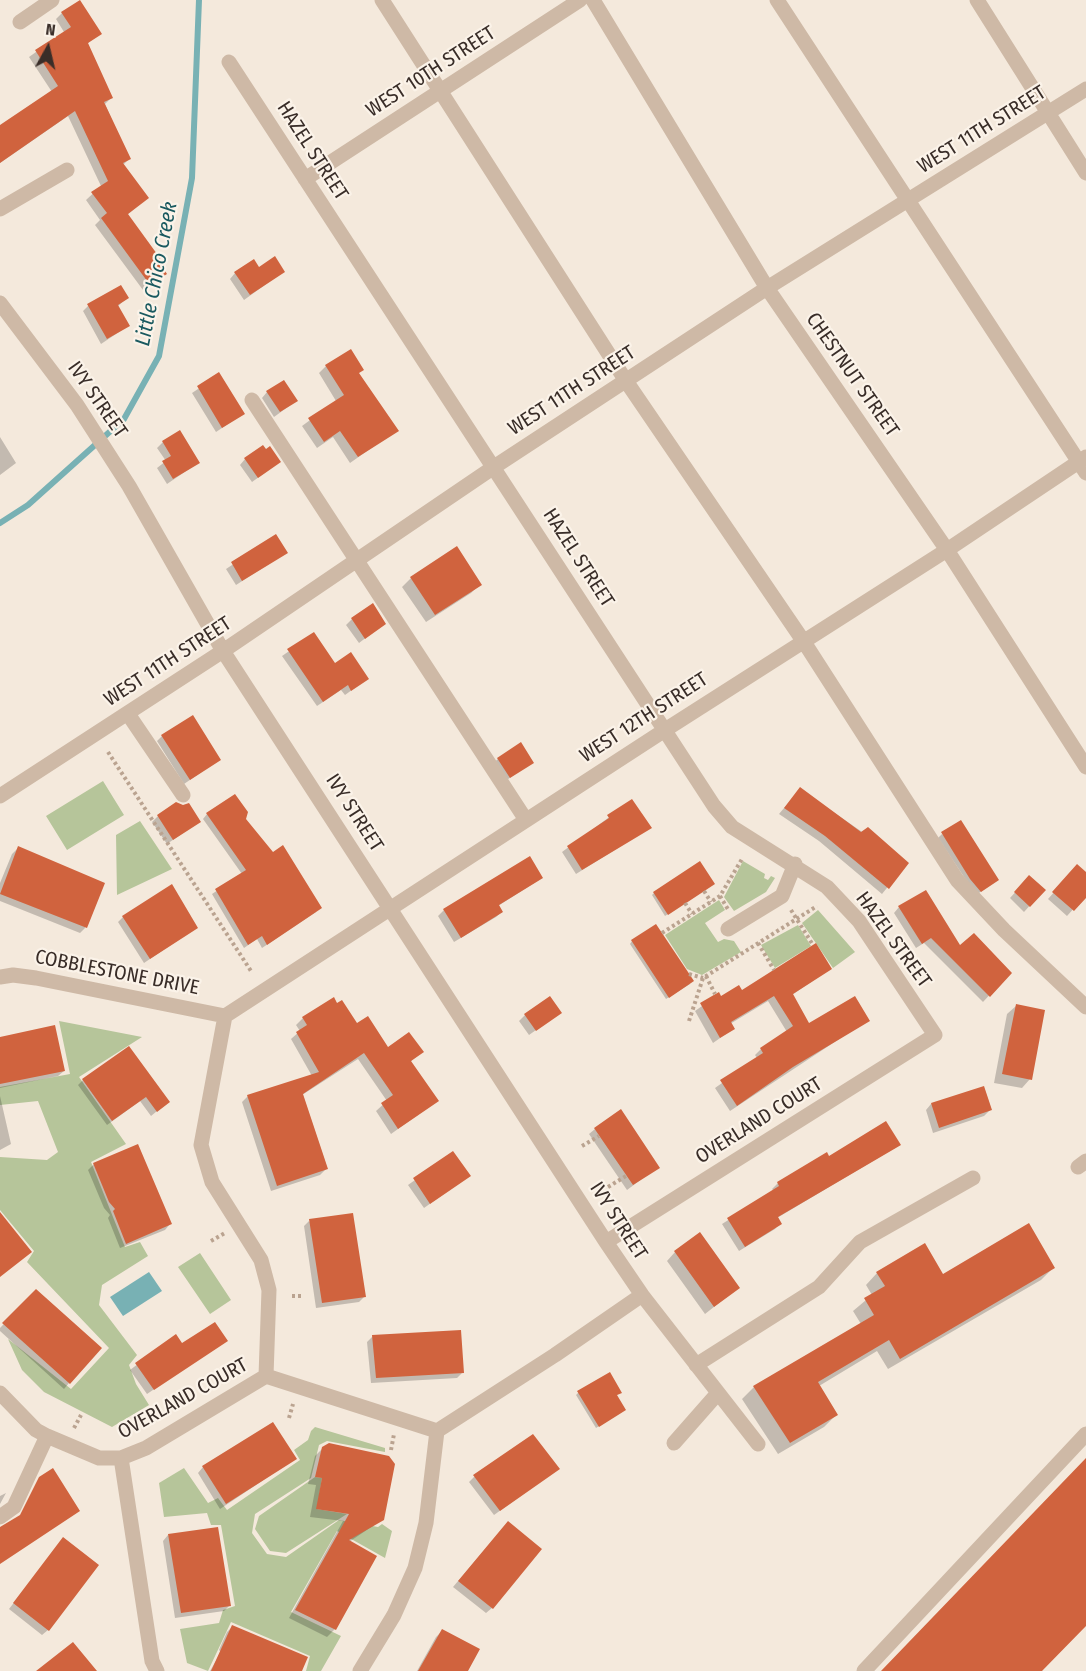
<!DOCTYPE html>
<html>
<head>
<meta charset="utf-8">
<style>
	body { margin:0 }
	#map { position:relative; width:1086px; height:1671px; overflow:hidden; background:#f4e9dc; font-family:"Fira Sans Condensed",sans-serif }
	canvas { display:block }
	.north { position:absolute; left:18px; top:18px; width:60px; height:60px; -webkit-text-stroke:4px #fbf3e9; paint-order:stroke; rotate:8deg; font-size:16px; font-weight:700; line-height:24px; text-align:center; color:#392d28 }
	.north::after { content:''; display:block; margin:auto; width:21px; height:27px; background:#392d28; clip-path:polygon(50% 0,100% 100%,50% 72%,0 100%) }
</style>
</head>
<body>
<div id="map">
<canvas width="1086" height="1671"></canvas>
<div class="north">N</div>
</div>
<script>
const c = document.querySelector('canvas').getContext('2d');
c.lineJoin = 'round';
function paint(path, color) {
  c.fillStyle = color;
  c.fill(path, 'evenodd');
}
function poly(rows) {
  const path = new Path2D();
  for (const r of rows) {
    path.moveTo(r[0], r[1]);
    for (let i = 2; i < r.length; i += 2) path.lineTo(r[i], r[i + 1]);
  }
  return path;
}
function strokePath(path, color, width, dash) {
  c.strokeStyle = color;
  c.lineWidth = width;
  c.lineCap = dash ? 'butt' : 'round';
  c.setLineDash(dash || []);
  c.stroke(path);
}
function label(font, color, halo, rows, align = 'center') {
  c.font = font + ' "Fira Sans Condensed",sans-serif';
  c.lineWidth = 4.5;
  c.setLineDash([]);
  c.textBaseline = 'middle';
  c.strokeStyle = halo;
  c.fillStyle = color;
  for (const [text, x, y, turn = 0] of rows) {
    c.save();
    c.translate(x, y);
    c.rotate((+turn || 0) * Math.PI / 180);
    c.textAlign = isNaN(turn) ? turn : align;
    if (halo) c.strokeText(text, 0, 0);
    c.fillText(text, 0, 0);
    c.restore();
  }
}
paint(poly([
	[103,781,124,815,67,850,46,816],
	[140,821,172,869,117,895,116,835],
	[743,861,765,874,764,878,768,880,771,876,775,878,766,892,734,911,724,897],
	[719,900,725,910,705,923,718,942,724,939,734,941,741,952,702,975,687,969,665,935],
	[818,910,855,952,833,968,802,923],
	[798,925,811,946,775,968,761,945],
	[59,1021,142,1037,79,1077,126,1144,91,1162,125,1247,140,1242,148,1256,102,1285,99,1305,137,1355,129,1365,136,1384,149,1405,112,1427,44,1392,22,1370,8,1339,71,1389,109,1348,27,1262,34,1251,0,1210,0,1157,47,1160,58,1152,38,1101,0,1105,0,1087,70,1074],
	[200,1253,231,1300,210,1314,178,1267],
	[315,1427,385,1448,385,1452,327,1441,319,1445,311,1478,255,1514,252,1533,267,1554,286,1557,339,1520,378,1527,382,1524,392,1531,385,1558,337,1531,291,1612,341,1636,321,1671,306,1671,310,1656,231,1622,208,1671,187,1663,180,1629,219,1623,223,1610,235,1606,221,1525,211,1525,207,1513,164,1517,159,1483,184,1468,208,1503,218,1498,227,1510,300,1460,294,1450,308,1440,311,1431],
	[315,1477,322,1478,317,1509,347,1514,286,1553,270,1551,255,1529,259,1516]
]), '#b6c59a');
paint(poly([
	[149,1272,162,1291,123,1316,110,1297]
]), '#78b1b4');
paint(poly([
	[62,13,100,33,87,44,111,98,105,104,129,159,123,165,147,198,127,215,165,274,143,290,95,225,100,220,86,200,101,186,68,116,0,163,0,127,52,92,29,57,64,32,56,19],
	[259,269,283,272,244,300,230,279,235,273],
	[127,298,117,307,128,326,101,344,83,311,88,306],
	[326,366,358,374,397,430,350,463,333,437,317,448,302,426,336,401,319,373],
	[219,375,243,414,216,432,192,393],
	[267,392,296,401,274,417,262,398],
	[0,437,16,463,0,475],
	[163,442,198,463,167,484,157,468,166,461,157,448],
	[265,451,273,467,252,482,240,465,245,459],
	[276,536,286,553,236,585,226,569],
	[411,578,480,584,471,593,426,622,402,587],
	[352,619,384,624,359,643,346,625],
	[314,634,334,665,367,679,345,695,341,690,317,706,282,656],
	[162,736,219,760,184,784,157,741],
	[498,759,532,762,504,782,492,764],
	[800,789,907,863,882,894,819,841,779,814],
	[631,801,650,828,576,874,562,852],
	[207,814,245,819,316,912,262,948,257,939,244,948,212,894,242,874,203,819],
	[158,816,199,822,167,844,152,822],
	[942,834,998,880,976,895,938,838],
	[18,848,103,884,85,928,80,933,0,901,0,883,12,854],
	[1072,872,1086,874,1086,895,1067,916,1048,899],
	[1029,877,1044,890,1024,912,1010,898],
	[542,878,498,906,502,912,496,917,454,942,438,916,444,910],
	[710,886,665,916,652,895,654,893],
	[899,907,959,947,1010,973,983,1002,924,943,916,948,894,913],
	[123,917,196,928,144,963,118,922],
	[632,941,690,984,666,999,630,944],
	[830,969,792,995,809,1025,868,1020,730,1111,715,1088,757,1058,755,1055,761,1049,787,1032,768,1001,730,1024,733,1029,713,1043,695,1011,719,994,721,998],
	[333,999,356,1025,388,1049,422,1052,410,1062,437,1101,391,1134,376,1111,387,1101,358,1059,302,1095,326,1169,320,1175,271,1191,242,1102,248,1096,312,1076,291,1039,300,1031,296,1025,303,1018],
	[1016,1006,1030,1079,1022,1088,994,1083,1007,1014],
	[560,1013,529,1035,519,1021,525,1015],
	[0,1038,64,1071,58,1076,0,1088],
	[83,1080,168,1102,151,1116,140,1101,107,1125,78,1085],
	[0,1096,11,1144,0,1150],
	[931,1104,990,1110,984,1116,933,1133,926,1110],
	[595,1129,658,1167,627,1190,589,1134],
	[900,1145,777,1218,780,1223,775,1229,739,1251,722,1224,774,1191,772,1189,778,1183,829,1158],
	[453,1153,469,1176,424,1208,408,1185],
	[94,1164,170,1224,165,1230,120,1248,108,1218,110,1215,104,1208,88,1170],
	[309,1221,365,1296,359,1302,316,1308,304,1226],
	[675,1252,738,1288,705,1314,667,1261],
	[1053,1268,1041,1280,888,1369,877,1351,819,1386,836,1415,824,1427,778,1454,742,1399,754,1387,861,1324,853,1311,872,1295,866,1285,877,1273,943,1276],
	[36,1291,69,1383,64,1389,0,1331,0,1328],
	[175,1336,182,1346,226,1341,147,1394,130,1370],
	[373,1336,462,1373,457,1378,371,1383,367,1342],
	[620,1392,616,1396,622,1412,596,1428,576,1395,578,1393],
	[323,1448,383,1519,349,1542,335,1629,327,1637,289,1618,343,1521,310,1517,316,1485,308,1484,315,1456],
	[295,1459,220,1509,198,1473,203,1467],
	[558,1469,494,1515,469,1482,474,1477],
	[6,1493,0,1504,0,1496],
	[503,1528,492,1608,486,1613,453,1587],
	[168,1535,230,1605,224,1611,175,1618,163,1541],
	[63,1539,48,1630,42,1635,9,1609],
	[232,1627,300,1671,210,1671,221,1652,219,1650,227,1632],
	[442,1631,467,1671,417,1671,436,1637]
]), '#0003');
strokePath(poly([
	[0,523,28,505,124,419,159,356,192,178,199,0]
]), '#78b1b4', 6);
paint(poly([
	[80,0,102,34,88,43,113,98,104,102,131,159,123,163,149,198,128,214,165,265,162,266,167,274,150,285,101,218,107,213,91,192,108,181,75,111,0,163,0,125,58,86,35,50,71,27,61,12],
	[275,256,285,272,250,295,234,272,254,259,259,267],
	[121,285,129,298,118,305,130,326,107,339,87,304],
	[351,349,364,370,359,373,399,431,358,457,340,431,324,442,308,418,344,395,325,365],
	[219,372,245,414,222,428,197,386],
	[284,380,298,401,280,412,266,391],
	[180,430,200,463,173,479,162,461,171,456,162,441],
	[263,445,266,449,270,446,281,462,258,478,244,458],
	[276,534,288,553,242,581,231,562],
	[457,546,482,585,435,615,410,577],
	[373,603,386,624,365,639,351,618],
	[314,632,335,663,351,652,369,679,351,691,348,685,323,702,287,649],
	[193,715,221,760,190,780,161,735],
	[521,742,534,763,510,778,497,758],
	[800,787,861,832,868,827,909,863,889,889,825,836,784,808],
	[235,794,248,812,246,819,273,852,283,845,322,908,267,945,262,936,248,945,215,889,246,870,206,813],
	[632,799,652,828,582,870,567,846,609,818,607,815],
	[176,802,183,805,189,803,201,822,173,840,157,815],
	[961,820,999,880,981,892,970,879,941,832],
	[18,846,105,883,87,928,0,894],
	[530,856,543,878,499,905,503,912,461,938,443,909],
	[700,861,715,884,668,915,653,892],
	[1077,864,1086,872,1086,898,1074,911,1052,892],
	[1029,875,1046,890,1030,907,1014,892],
	[172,884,198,928,150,959,122,916],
	[926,890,960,945,974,933,1012,973,990,997,931,938,922,944,898,906],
	[656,924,694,981,669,998,631,940],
	[816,943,832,969,793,994,809,1023,855,996,870,1021,793,1067,737,1106,720,1080,763,1053,760,1048,793,1026,774,996,731,1022,735,1029,720,1038,700,1003,719,992,721,996,739,985,742,990],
	[550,996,562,1013,536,1031,524,1014],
	[334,997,337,1003,342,1000,357,1023,368,1016,388,1047,409,1032,424,1052,411,1061,439,1101,398,1129,381,1103,393,1095,364,1053,303,1094,328,1169,277,1186,247,1095,319,1072,296,1032,307,1025,302,1017],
	[1016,1004,1045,1010,1032,1080,1002,1074],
	[55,1025,65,1071,0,1084,0,1037],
	[129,1046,170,1102,157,1112,146,1097,112,1121,82,1079],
	[984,1086,992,1110,939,1128,931,1103],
	[621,1109,660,1168,633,1185,594,1128],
	[886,1121,901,1145,778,1217,782,1224,745,1247,727,1218,779,1186,777,1182,827,1152,829,1156],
	[138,1144,172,1224,126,1244,113,1211,115,1209,109,1202,93,1163],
	[453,1151,471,1176,430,1204,413,1178],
	[0,1212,32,1252,0,1277],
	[353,1213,366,1297,322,1303,309,1219],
	[1029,1223,1055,1268,900,1359,889,1340,818,1382,838,1415,790,1443,753,1386,874,1315,864,1298,885,1286,876,1272,925,1243,943,1274],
	[700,1232,740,1288,714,1307,674,1251],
	[36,1289,102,1348,70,1384,2,1323],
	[215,1322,228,1341,154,1390,135,1363,176,1334,182,1343],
	[461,1330,464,1373,376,1378,372,1335],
	[610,1372,622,1393,617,1395,626,1410,599,1427,577,1391],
	[273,1422,297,1459,226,1504,202,1466],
	[533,1434,560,1469,500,1511,473,1475],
	[329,1443,389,1456,395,1464,384,1520,349,1540,377,1556,336,1630,295,1610,349,1514,316,1509,322,1478,315,1477,322,1447],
	[1086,1458,1086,1626,1042,1671,881,1671],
	[53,1468,80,1511,0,1564,0,1527,20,1515,39,1477],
	[508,1521,542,1549,493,1609,458,1581],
	[218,1527,231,1606,181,1613,168,1534],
	[63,1537,99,1565,49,1631,13,1603],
	[232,1625,308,1657,302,1671,211,1671],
	[442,1629,480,1649,468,1671,418,1671],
	[73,1642,97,1671,36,1671]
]), '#d0633e');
strokePath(poly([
	[108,752,251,971],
	[704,891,711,902],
	[720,896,729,911],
	[685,903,692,914],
	[791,910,813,945],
	[662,933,720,896,742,859],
	[758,943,774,970],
	[689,974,703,978],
	[706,976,715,994],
	[689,1021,703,978,817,906],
	[582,1146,599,1136],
	[608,1187,626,1176],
	[211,1241,225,1233],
	[292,1296,302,1296],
	[183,1391,191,1403],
	[289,1418,293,1404],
	[74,1428,81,1415],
	[391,1450,394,1434]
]), '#baa390', 4, [3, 3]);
strokePath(poly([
	[382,0,626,381,804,642,957,880,1004,930,1086,1007],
	[593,0,767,288,947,550,1086,767],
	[777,0,1086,473],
	[977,0,1086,173],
	[20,22,52,0],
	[229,62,714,806,732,827,827,887,859,921,935,1035,606,1242],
	[305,179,580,0],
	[0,209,67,170],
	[0,303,77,405,129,486,223,651,606,1242,642,1295,758,1444],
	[252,400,526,820],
	[128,714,183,795],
	[0,796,223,651,494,467,767,288,1086,89],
	[728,929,782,896,795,864],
	[0,977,13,975,36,978,225,1016],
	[225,1016,665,730,947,550,1086,457],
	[225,1016,201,1145,212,1182,261,1260,269,1290,266,1376],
	[1078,1167,1086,1161],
	[696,1365,819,1287,860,1242,973,1178],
	[0,1393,36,1430,47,1436,99,1458,121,1458],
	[674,1443,718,1393],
	[0,1517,14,1507,47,1436],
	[157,1671,152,1661,121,1458,146,1448,266,1376,437,1431,555,1355,642,1295],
	[360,1671,394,1615,415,1568,426,1523,437,1431],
	[864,1671,1086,1434]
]), '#ceb9a6', 15);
label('20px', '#392d28', '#fbf3e9', [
	["WEST 10TH STREET",431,72,-33],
	["WEST 11TH STREET",982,130,-32],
	["HAZEL STREET",312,151,57],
	["CHESTNUT STREET",852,375,55],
	["WEST 11TH STREET",572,391,-33],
	["IVY STREET",97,400,55],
	["HAZEL STREET",578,558,57],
	["WEST 11TH STREET",168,662,-33],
	["WEST 12TH STREET",644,718,-33],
	["IVY STREET",354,813,57],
	["HAZEL STREET",893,940,54],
	["COBBLESTONE DRIVE",117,973,11],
	["OVERLAND COURT",759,1121,-32],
	["IVY STREET",618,1221,57],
	["OVERLAND COURT",183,1399,-29]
]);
label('italic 21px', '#19595f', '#fbf3e9', [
	["Little Chico Creek",157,274,-79]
]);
</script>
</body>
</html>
